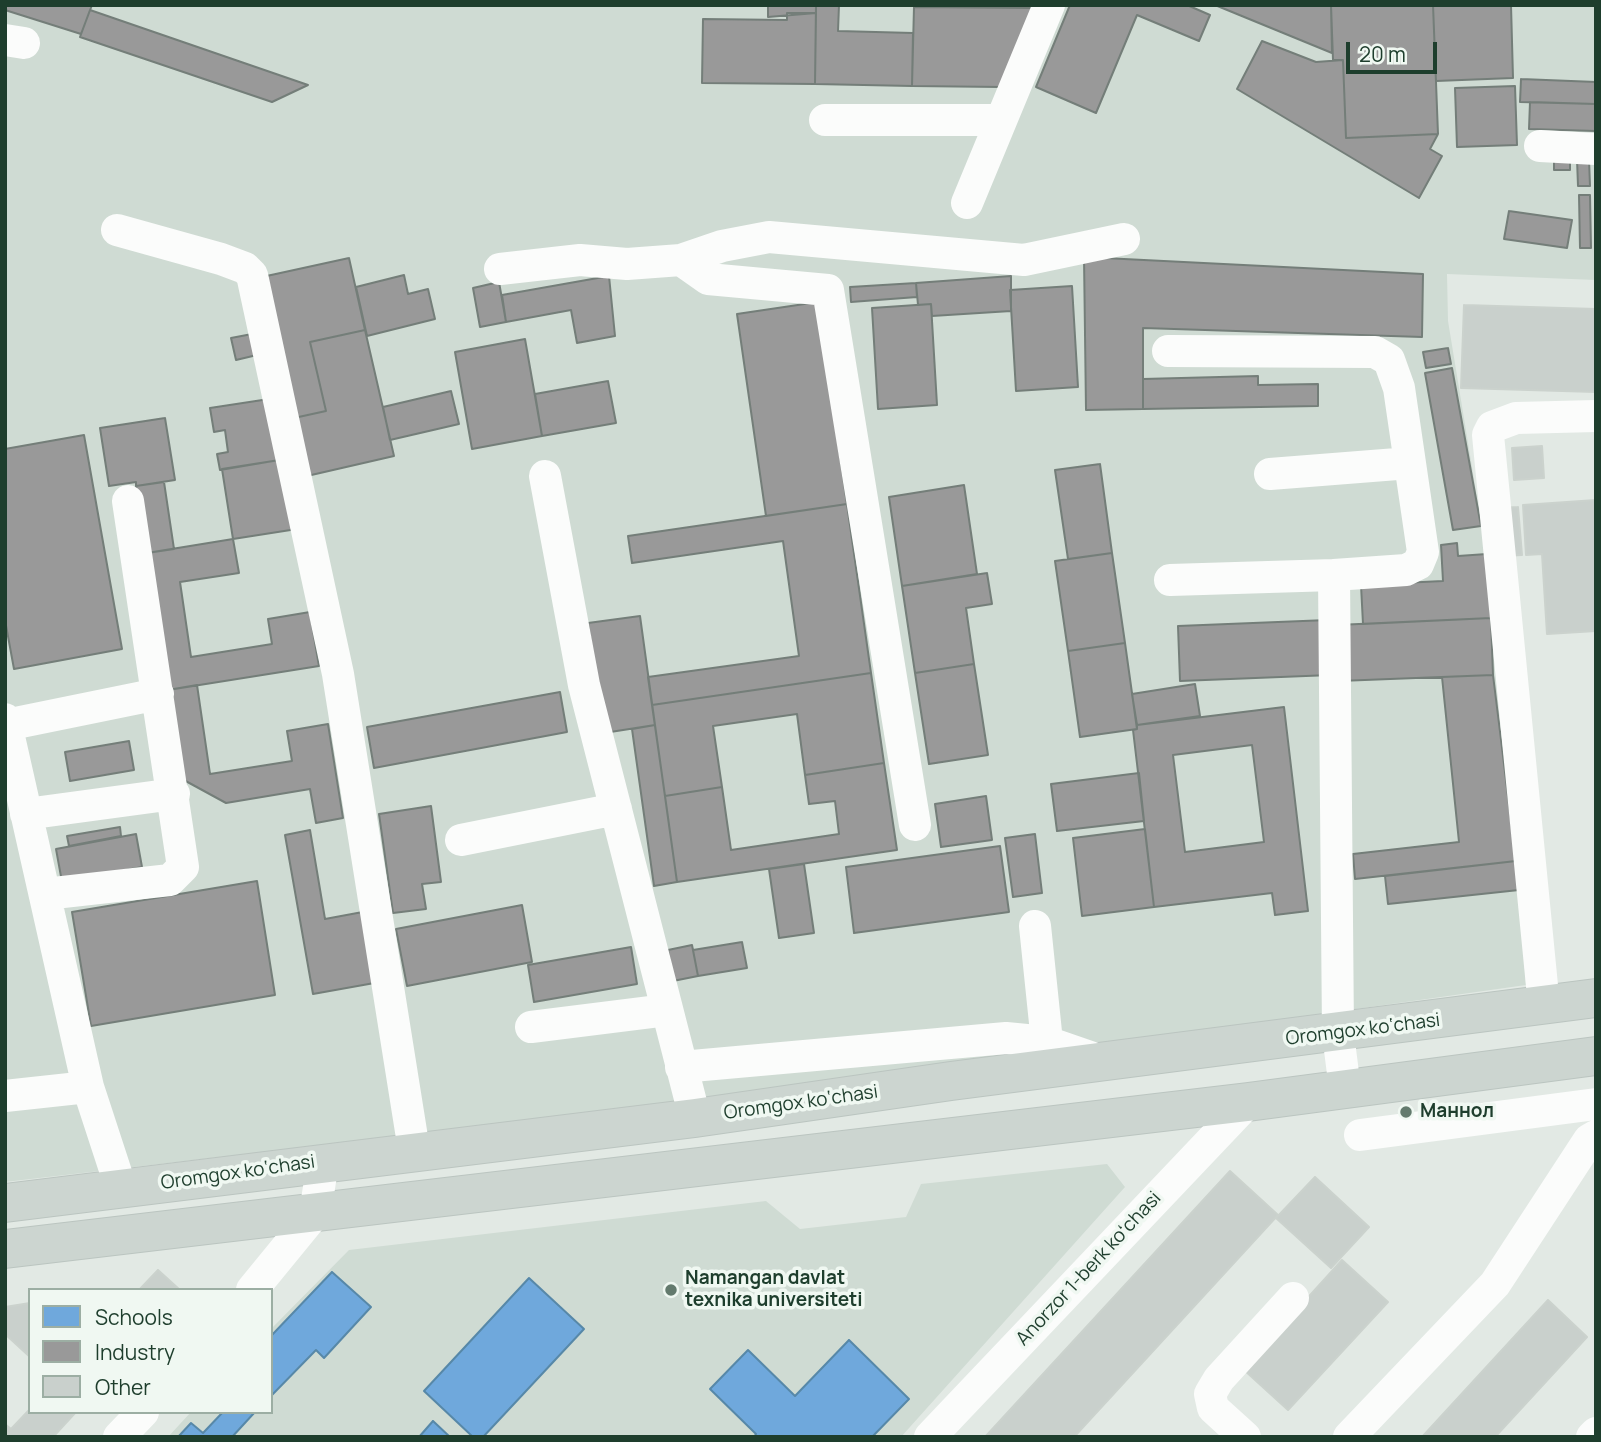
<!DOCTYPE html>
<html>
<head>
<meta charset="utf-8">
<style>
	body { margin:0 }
	#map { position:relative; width:1601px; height:1442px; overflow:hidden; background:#e2e9e4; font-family:Manrope,sans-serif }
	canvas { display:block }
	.frame { position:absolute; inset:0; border:7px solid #1e3e2d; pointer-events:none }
	.legend { position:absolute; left:28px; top:1288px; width:245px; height:126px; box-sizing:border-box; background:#f0f8f2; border:2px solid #9caea3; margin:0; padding:9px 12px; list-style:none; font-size:21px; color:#1e3e2d }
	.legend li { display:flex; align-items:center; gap:14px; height:35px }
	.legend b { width:35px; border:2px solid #9caea3 }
	.scale { position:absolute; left:1346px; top:42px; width:91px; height:32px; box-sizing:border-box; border:4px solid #1e3e2d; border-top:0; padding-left:9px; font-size:21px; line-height:24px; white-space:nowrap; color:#1e3e2d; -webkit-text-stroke:5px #f0f8f2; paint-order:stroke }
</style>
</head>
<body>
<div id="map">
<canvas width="1601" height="1442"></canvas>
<div class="frame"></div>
<ul class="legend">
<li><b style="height:19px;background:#6fa8dc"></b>Schools</li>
<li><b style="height:19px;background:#999"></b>Industry</li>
<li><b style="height:19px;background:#c9d0cc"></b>Other</li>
</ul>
<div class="scale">20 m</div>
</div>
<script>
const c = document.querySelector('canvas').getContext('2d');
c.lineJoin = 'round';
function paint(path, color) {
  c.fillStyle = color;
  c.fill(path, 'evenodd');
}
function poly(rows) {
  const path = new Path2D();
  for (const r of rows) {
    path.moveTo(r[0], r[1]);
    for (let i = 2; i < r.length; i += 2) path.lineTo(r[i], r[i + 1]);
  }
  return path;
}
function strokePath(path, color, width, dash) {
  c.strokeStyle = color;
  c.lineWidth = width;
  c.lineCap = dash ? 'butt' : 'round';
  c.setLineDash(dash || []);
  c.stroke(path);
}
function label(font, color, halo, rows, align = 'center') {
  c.font = font + ' Manrope,sans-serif';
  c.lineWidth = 7;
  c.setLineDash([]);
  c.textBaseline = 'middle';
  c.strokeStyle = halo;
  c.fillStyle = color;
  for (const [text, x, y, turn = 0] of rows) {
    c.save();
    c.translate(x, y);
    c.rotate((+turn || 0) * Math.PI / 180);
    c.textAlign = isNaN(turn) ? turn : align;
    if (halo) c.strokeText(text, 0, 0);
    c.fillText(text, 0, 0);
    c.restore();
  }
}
paint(poly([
	[5,5,1596,5,1596,280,1447,274,1448,321,1505,668,1526,985,718,1099,5,1182],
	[1107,1164,1125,1187,901,1437,168,1437,191,1412,271,1412,271,1329,349,1250,766,1201,800,1229,906,1217,921,1184]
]), '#cfdbd3');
const schools = poly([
	[332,1272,371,1307,324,1358,316,1350,271,1396,271,1336,332,1272],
	[529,1278,584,1329,483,1437,473,1437,424,1391,529,1278],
	[849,1340,909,1399,872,1437,754,1437,756,1434,710,1389,748,1350,795,1396,849,1340],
	[223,1412,255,1412,232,1437,178,1437,191,1423,203,1433,223,1412],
	[433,1421,450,1437,419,1437,433,1421]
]);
paint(schools, '#6fa8dc');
strokePath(schools, '#5788a8', 2);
const industry = poly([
	[5,5,92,5,81,34,5,10,5,5],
	[768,5,816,5,816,13,768,17,768,5],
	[816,5,839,5,838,31,913,33,912,86,815,84,816,5],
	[1070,5,1187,5,1210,15,1199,41,1137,15,1096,113,1036,87,1070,5],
	[1215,5,1331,5,1332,53,1215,5],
	[1331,5,1433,5,1438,134,1346,138,1343,60,1333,60,1331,5],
	[1433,5,1511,5,1513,78,1436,81,1433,5],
	[914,7,1033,8,1001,87,912,86,914,7],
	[90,10,308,85,272,102,80,37,90,10],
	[787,13,816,13,815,84,702,83,703,19,787,20,787,13],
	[1262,41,1316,62,1343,60,1346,138,1438,134,1430,149,1442,156,1419,198,1237,89,1262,41],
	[1521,79,1596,82,1596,104,1520,102,1521,79],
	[1515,86,1517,145,1457,147,1455,88,1515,86],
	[1530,102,1596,104,1596,131,1529,129,1530,102],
	[1554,159,1570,159,1570,170,1554,170,1554,159],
	[1577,159,1589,159,1590,186,1578,186,1577,159],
	[1579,195,1590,195,1591,248,1580,248,1579,195],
	[1509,211,1572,220,1567,248,1504,239,1509,211],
	[1084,257,1423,274,1422,337,1143,328,1143,409,1086,410,1084,257],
	[349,258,365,330,310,342,326,411,294,418,262,277,349,258],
	[404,275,408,294,428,289,435,319,367,336,356,287,404,275],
	[609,276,615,336,577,343,571,310,506,322,502,295,609,276],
	[1011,276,1011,311,932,316,931,304,918,305,916,283,1011,276],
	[499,282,506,322,480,327,473,288,499,282],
	[916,283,917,297,851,302,850,287,916,283],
	[1072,286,1078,387,1016,391,1010,290,1072,286],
	[818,302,847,504,766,516,737,314,818,302],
	[931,304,937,405,878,409,872,308,931,304],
	[365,330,394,456,307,476,294,418,326,411,310,342,365,330],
	[252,334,257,355,236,360,231,338,252,334],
	[525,339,542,436,472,449,455,352,525,339],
	[1448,348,1451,364,1426,368,1423,352,1448,348],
	[1452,368,1481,526,1453,530,1425,373,1452,368],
	[1258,376,1258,385,1318,384,1318,406,1143,409,1143,379,1258,376],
	[608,381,616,423,542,436,535,394,608,381],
	[451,391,459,424,390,440,383,407,451,391],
	[269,399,279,460,220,470,217,454,228,452,225,430,214,432,210,408,269,399],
	[165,418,175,480,136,486,136,482,109,486,100,428,165,418],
	[84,435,122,649,14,669,5,620,5,449,84,435],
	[286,459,297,529,233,539,222,469,286,459],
	[1100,464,1112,553,1068,559,1055,470,1100,464],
	[164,482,174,549,147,553,136,486,164,482],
	[964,485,977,574,902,586,889,497,964,485],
	[847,504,871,673,652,705,648,677,799,656,783,541,632,563,628,536,847,504],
	[233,539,239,573,180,582,191,657,272,644,268,619,310,612,319,666,168,690,147,553,233,539],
	[1457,543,1458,556,1487,554,1491,618,1363,624,1361,585,1443,581,1441,545,1457,543],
	[1112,553,1125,643,1068,651,1055,561,1112,553],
	[987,573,992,604,966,608,974,664,915,673,902,586,987,573],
	[640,616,655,725,604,733,588,623,640,616],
	[1491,618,1493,675,1339,681,1337,625,1491,618],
	[1328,620,1331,675,1180,681,1178,626,1328,620],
	[1125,643,1137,729,1080,737,1068,651,1125,643],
	[974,664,988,755,929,764,915,673,974,664],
	[871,673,884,763,805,775,797,714,713,726,722,787,665,796,652,705,871,673],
	[1493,675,1516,861,1355,879,1353,854,1459,842,1442,677,1493,675],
	[1195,684,1200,716,1137,725,1132,694,1195,684],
	[197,685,210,774,292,761,287,731,328,724,343,818,316,823,310,789,226,803,182,779,168,690,197,685],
	[560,692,567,732,374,768,367,727,560,692],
	[1284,707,1308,911,1275,915,1272,893,1154,907,1133,730,1137,729,1137,725,1284,707],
	[1252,745,1264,842,1185,852,1173,755,1252,745],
	[655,725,677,882,654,886,632,729,655,725],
	[129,741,134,770,70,781,65,752,129,741],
	[884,763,897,850,677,882,665,796,722,787,731,850,839,834,835,801,809,804,805,775,884,763],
	[1139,773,1144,821,1057,831,1051,784,1139,773],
	[986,796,992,840,941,847,935,804,986,796],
	[431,806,441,882,422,884,426,909,393,913,379,814,431,806],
	[120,827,121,836,69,846,67,836,120,827],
	[1145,829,1154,907,1082,916,1073,838,1145,829],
	[310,830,325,919,368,911,380,982,313,994,285,835,310,830],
	[136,834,142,867,62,882,56,849,136,834],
	[1035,834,1042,893,1013,897,1005,838,1035,834],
	[1000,846,1009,912,854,933,846,867,1000,846],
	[1516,861,1519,890,1388,904,1385,876,1516,861],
	[804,864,814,933,779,938,769,869,804,864],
	[257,881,275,995,91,1026,72,912,257,881],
	[522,905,532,962,407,986,396,929,522,905],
	[742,942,747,968,698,976,693,950,742,942],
	[692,945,698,976,673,981,668,950,692,945],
	[631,947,637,984,534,1002,528,965,631,947]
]);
paint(industry, '#999');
strokePath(industry, '#747e79', 2);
const building = poly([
	[1464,305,1596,309,1596,392,1461,388,1464,305],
	[1542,446,1544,478,1514,480,1512,448,1542,446],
	[1596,500,1596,631,1547,634,1542,554,1526,555,1523,505,1596,500],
	[1518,507,1522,555,1503,556,1500,508,1518,507],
	[1230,1171,1278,1215,1074,1437,985,1437,1230,1171],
	[1315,1177,1369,1227,1331,1268,1276,1218,1315,1177],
	[1342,1260,1388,1302,1288,1410,1243,1369,1342,1260],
	[158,1270,180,1290,139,1290,158,1270],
	[1548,1300,1587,1337,1495,1437,1422,1437,1548,1300],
	[30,1303,30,1357,5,1334,5,1307,30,1303],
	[30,1409,30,1412,76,1412,53,1437,5,1437,5,1424,11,1429,30,1409]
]);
paint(building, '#c9d0cc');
strokePath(building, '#cbd2cd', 2);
const major = poly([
	[5,1203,695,1118,951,1081,1596,998],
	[5,1249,1248,1102,1596,1056]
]);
strokePath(major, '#bbc5c0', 40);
strokePath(poly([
	[5,40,24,43],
	[825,120,1000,120],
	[1540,146,1596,149],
	[967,203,1049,5],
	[117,230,221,259,245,268,252,275,338,674,414,1150],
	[681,260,708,279,828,290,915,825],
	[500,269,580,260,627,264,681,260,722,246,769,237,1024,260,1124,239],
	[1168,351,1375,352,1389,360,1399,388,1423,552,1418,564,1406,570,1334,575,1338,1034,1345,1089],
	[1270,474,1410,463],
	[545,476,584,685,695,1118],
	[1170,580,1334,575],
	[5,719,88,1087,121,1188],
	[6,725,158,694],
	[26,814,174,794],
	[461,840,616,809],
	[45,894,170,880,183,867,128,501],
	[1035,926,1047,1042],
	[1544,1006,1488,435,1492,427,1516,418,1596,416],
	[531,1027,667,1010],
	[681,1067,1006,1038,1047,1042,1102,1061],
	[5,1096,88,1087],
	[1360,1135,1596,1104],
	[252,1290,315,1213,323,1162],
	[119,1437,143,1412],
	[930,1437,1248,1102],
	[1245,1437,1213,1408,1210,1394,1219,1379,1293,1298],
	[1349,1437,1495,1284,1589,1140,1596,1136],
	[1592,1437,1596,1433]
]), '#fbfcfb', 32);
strokePath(major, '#ccd5d0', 38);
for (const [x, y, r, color] of [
	[1406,1112,7,"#637a6d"],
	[671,1290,7,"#637a6d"]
]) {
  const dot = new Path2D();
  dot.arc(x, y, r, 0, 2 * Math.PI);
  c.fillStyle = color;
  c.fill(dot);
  strokePath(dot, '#f0f8f2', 2.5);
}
label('19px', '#1e3e2d', '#f0f8f2', [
	["Oromgox ko‘chasi",1363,1030,-7],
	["Oromgox ko‘chasi",801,1103,-8],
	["Oromgox ko‘chasi",238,1173,-8],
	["Anorzor 1-berk koʻchasi",1089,1269,-47]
]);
label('bold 19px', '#1e3e2d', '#f0f8f2', [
	["Маннол",1420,1112],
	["Namangan davlat",685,1279],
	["texnika universiteti",685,1301]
], 'left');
</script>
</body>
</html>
